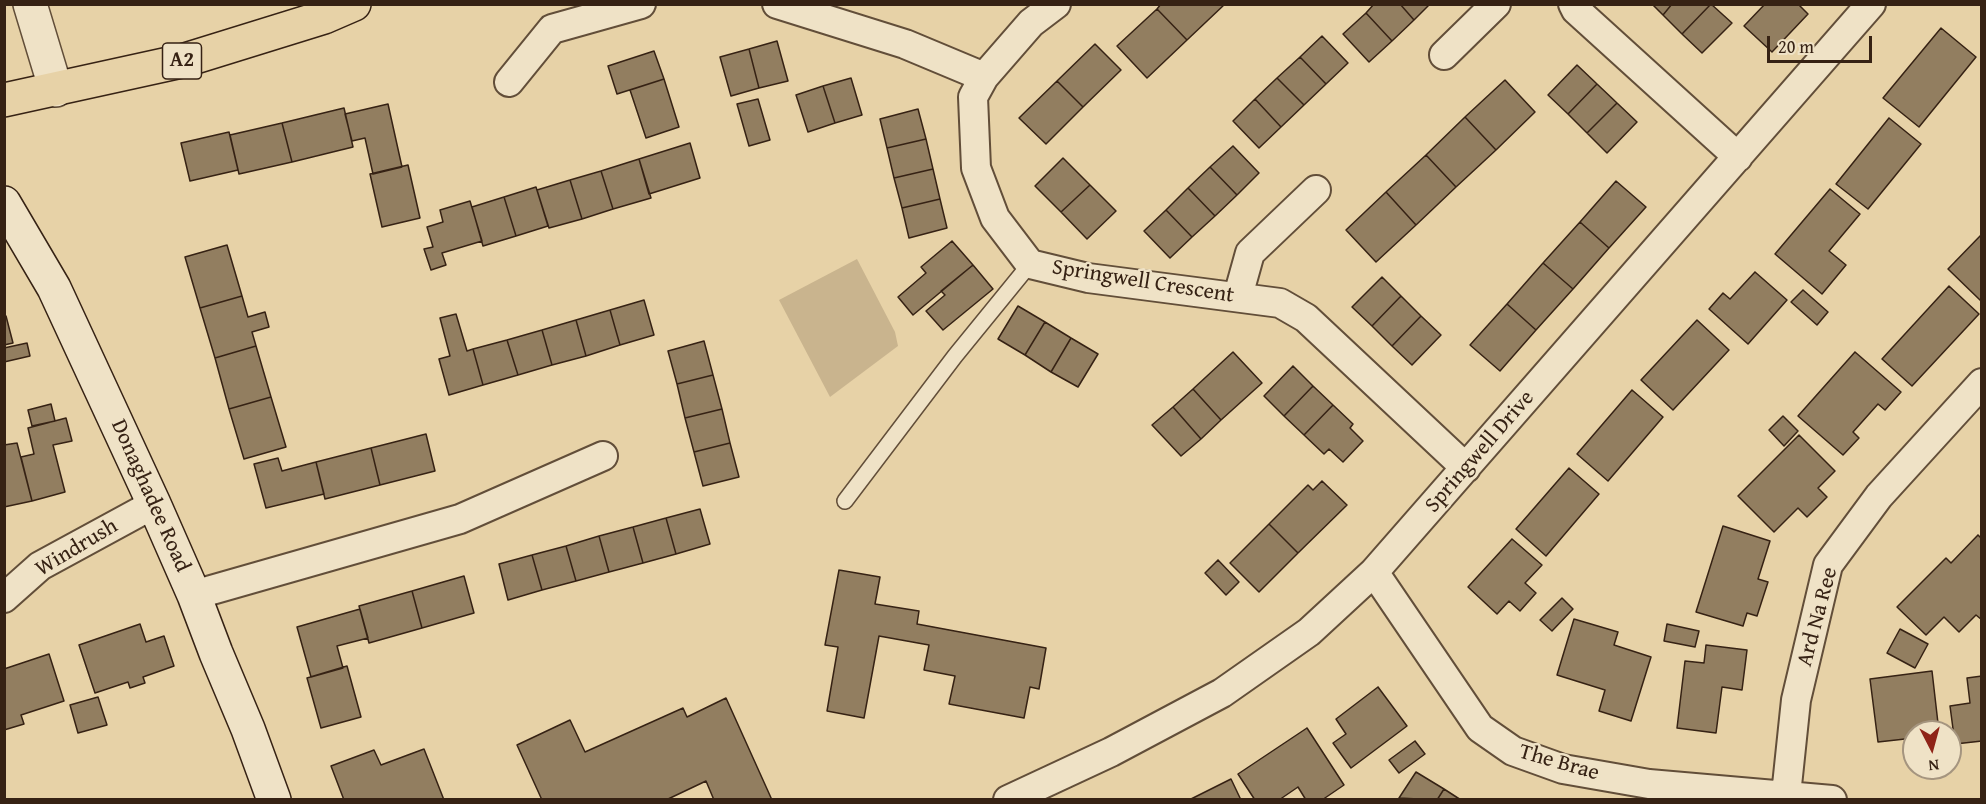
<!DOCTYPE html>
<html>
<head>
<meta charset="utf-8">
<style>
	body { margin:0 }
	#map { position:relative; width:1986px; height:804px; overflow:hidden; background:#e7d2a7; font-family:"Gentium Book Plus",serif }
	canvas { display:block }
	.frame { position:absolute; inset:0; border:6px solid #362214; pointer-events:none }
	.north { position:absolute; left:1902px; top:720px; width:60px; height:60px; box-sizing:border-box; background:#efe2c6; border:2px solid #a5957f; border-radius:50%; rotate:174deg; font-size:16px; font-weight:700; line-height:24px; text-align:center; color:#362214 }
	.north::after { content:''; display:block; margin:auto; width:21px; height:27px; background:#8f2418; clip-path:polygon(50% 0,100% 100%,50% 72%,0 100%) }
	.scale { position:absolute; left:1767px; top:36px; width:105px; height:27px; box-sizing:border-box; border:3px solid #362214; border-top:0; padding-left:8px; font-size:18px; line-height:21px; white-space:nowrap; color:#362214; -webkit-text-stroke:4px #efe2c6; paint-order:stroke }
</style>
</head>
<body>
<div id="map">
<canvas width="1986" height="804"></canvas>
<div class="frame"></div>
<div class="north">N</div>
<div class="scale">20 m</div>
</div>
<script>
const c = document.querySelector('canvas').getContext('2d');
c.lineJoin = 'round';
function paint(path, color) {
  c.fillStyle = color;
  c.fill(path, 'evenodd');
}
function poly(rows) {
  const path = new Path2D();
  for (const r of rows) {
    path.moveTo(r[0], r[1]);
    for (let i = 2; i < r.length; i += 2) path.lineTo(r[i], r[i + 1]);
  }
  return path;
}
function strokePath(path, color, width, dash) {
  c.strokeStyle = color;
  c.lineWidth = width;
  c.lineCap = dash ? 'butt' : 'round';
  c.setLineDash(dash || []);
  c.stroke(path);
}
function label(font, color, halo, rows, align = 'center') {
  c.font = font + ' "Gentium Book Plus",serif';
  c.lineWidth = 5;
  c.setLineDash([]);
  c.textBaseline = 'middle';
  c.strokeStyle = halo;
  c.fillStyle = color;
  for (const [text, x, y, turn = 0] of rows) {
    c.save();
    c.translate(x, y);
    c.rotate((+turn || 0) * Math.PI / 180);
    c.textAlign = isNaN(turn) ? turn : align;
    if (halo) c.strokeText(text, 0, 0);
    c.fillText(text, 0, 0);
    c.restore();
  }
}
paint(poly([
	[857,259,895,332,898,346,830,397,779,300]
]), '#c9b48e');
const building = poly([
	[1161,4,1225,4,1187,40,1157,9,1161,4],
	[1374,4,1400,4,1414,20,1392,41,1366,13,1374,4],
	[1400,4,1430,4,1414,20,1400,4],
	[1652,4,1672,4,1663,15,1652,4],
	[1672,4,1711,4,1682,34,1663,15,1672,4],
	[1711,4,1732,23,1702,53,1682,34,1711,4],
	[1765,4,1798,4,1808,14,1772,52,1744,26,1765,4],
	[1157,9,1187,40,1147,78,1117,46,1157,9],
	[1366,13,1392,41,1369,62,1343,34,1366,13],
	[1941,28,1976,57,1919,127,1883,98,1941,28],
	[1322,36,1348,63,1326,84,1300,57,1322,36],
	[777,41,788,81,759,88,749,49,777,41],
	[1095,44,1121,70,1083,107,1057,81,1095,44],
	[749,49,759,88,731,96,720,57,749,49],
	[654,51,664,79,617,94,608,66,654,51],
	[1300,57,1326,84,1304,105,1277,78,1300,57],
	[1577,65,1597,84,1568,114,1548,95,1577,65],
	[851,78,862,115,835,123,823,86,851,78],
	[1277,78,1304,105,1281,127,1255,99,1277,78],
	[664,79,679,127,646,138,630,90,664,79],
	[1505,80,1535,112,1496,150,1465,117,1505,80],
	[1057,81,1083,107,1046,144,1019,118,1057,81],
	[1597,84,1617,103,1587,133,1568,114,1597,84],
	[823,86,835,123,808,132,796,95,823,86],
	[758,99,770,140,749,146,737,104,758,99],
	[1255,99,1281,127,1259,148,1233,121,1255,99],
	[1617,103,1637,122,1607,153,1587,133,1617,103],
	[388,104,402,167,373,174,365,138,352,141,345,114,388,104],
	[344,108,353,147,292,162,282,123,344,108],
	[918,109,926,139,887,148,880,119,918,109],
	[1465,117,1496,150,1456,187,1426,155,1465,117],
	[1889,118,1921,144,1868,209,1836,184,1889,118],
	[282,123,292,162,239,174,230,135,282,123],
	[229,132,238,170,190,181,181,143,229,132],
	[926,139,933,169,894,178,887,148,926,139],
	[690,143,700,178,649,194,639,159,690,143],
	[1233,146,1259,173,1237,195,1210,167,1233,146],
	[1426,155,1456,187,1416,225,1386,192,1426,155],
	[1063,158,1090,185,1061,212,1035,186,1063,158],
	[639,159,651,198,613,209,601,171,639,159],
	[408,165,420,218,382,227,370,174,408,165],
	[1210,167,1237,195,1215,216,1188,188,1210,167],
	[933,169,940,199,902,208,894,178,933,169],
	[601,171,613,209,582,219,570,180,601,171],
	[570,180,582,219,549,228,537,190,570,180],
	[1616,181,1646,207,1609,248,1580,222,1616,181],
	[1090,185,1116,211,1087,239,1061,212,1090,185],
	[536,187,548,226,516,236,504,197,536,187],
	[1188,188,1215,216,1192,237,1166,210,1188,188],
	[1830,189,1860,214,1829,251,1846,265,1822,294,1775,254,1830,189],
	[1386,192,1416,225,1376,262,1346,230,1386,192],
	[504,197,516,236,483,246,472,207,504,197],
	[940,199,947,228,909,238,902,208,940,199],
	[470,201,482,241,442,253,446,265,431,270,424,249,433,247,427,227,443,222,440,210,470,201],
	[1166,210,1192,237,1170,258,1144,231,1166,210],
	[1580,222,1609,248,1573,289,1543,263,1580,222],
	[1982,234,1982,300,1981,301,1948,269,1982,234],
	[952,241,973,265,913,315,898,297,926,273,921,267,952,241],
	[227,245,242,296,200,308,185,257,227,245],
	[1543,263,1573,289,1536,330,1507,304,1543,263],
	[973,265,993,289,943,330,926,311,945,295,941,291,973,265],
	[1755,272,1787,300,1748,344,1709,309,1723,293,1730,299,1755,272],
	[1382,277,1401,296,1372,326,1352,307,1382,277],
	[1949,286,1979,314,1912,386,1882,359,1949,286],
	[1803,290,1828,312,1817,325,1791,302,1803,290],
	[242,296,248,317,265,312,269,327,252,332,256,346,215,358,200,308,242,296],
	[1401,296,1421,316,1392,346,1372,326,1401,296],
	[644,300,654,335,620,345,610,310,644,300],
	[1507,304,1536,330,1500,371,1470,345,1507,304],
	[1018,306,1045,322,1025,355,998,339,1018,306],
	[610,310,620,345,586,356,576,320,610,310],
	[456,314,467,351,473,349,483,385,449,395,439,359,450,356,440,318,456,314],
	[4,316,6,316,13,343,4,345,4,316],
	[1421,316,1441,335,1412,365,1392,346,1421,316],
	[576,320,586,356,552,365,542,330,576,320],
	[1697,320,1729,350,1673,410,1641,380,1697,320],
	[1045,322,1071,338,1051,372,1025,355,1045,322],
	[542,330,552,365,518,375,507,340,542,330],
	[1071,338,1098,354,1078,387,1051,372,1071,338],
	[507,340,518,375,483,385,473,349,507,340],
	[704,341,713,375,677,384,668,351,704,341],
	[27,343,30,356,4,362,4,348,27,343],
	[256,346,271,397,229,409,215,358,256,346],
	[1233,352,1262,383,1221,420,1193,389,1233,352],
	[1855,352,1901,392,1885,410,1878,404,1853,432,1859,438,1843,455,1798,416,1855,352],
	[1293,366,1313,386,1284,416,1264,396,1293,366],
	[713,375,722,409,685,418,677,384,713,375],
	[1313,386,1333,405,1304,435,1284,416,1313,386],
	[1193,389,1221,420,1201,439,1173,407,1193,389],
	[1632,390,1663,417,1608,481,1577,454,1632,390],
	[271,397,286,447,244,459,229,409,271,397],
	[51,404,55,421,32,426,28,410,51,404],
	[1333,405,1353,424,1350,428,1363,441,1343,462,1329,449,1324,454,1304,435,1333,405],
	[1173,407,1201,439,1181,456,1152,425,1173,407],
	[722,409,730,443,694,452,685,418,722,409],
	[1783,416,1798,431,1784,446,1769,430,1783,416],
	[66,418,72,441,53,445,65,492,32,501,21,457,34,454,28,428,66,418],
	[426,434,435,471,380,485,371,448,426,434],
	[1799,435,1835,471,1818,488,1827,497,1807,517,1798,508,1774,532,1738,496,1799,435],
	[17,443,32,501,4,507,4,445,17,443],
	[730,443,739,477,703,486,694,452,730,443],
	[371,448,380,485,325,499,316,462,371,448],
	[278,458,282,471,316,462,324,494,266,508,254,464,278,458],
	[1569,468,1599,494,1546,556,1516,529,1569,468],
	[1322,481,1347,505,1298,553,1269,524,1308,485,1313,490,1322,481],
	[700,509,710,544,676,554,666,518,700,509],
	[666,518,676,554,643,563,633,527,666,518],
	[1269,524,1298,553,1259,592,1230,563,1269,524],
	[1723,526,1770,541,1758,579,1768,582,1757,616,1747,613,1743,626,1696,612,1723,526],
	[633,527,643,563,609,572,599,536,633,527],
	[1978,535,1982,539,1982,620,1976,615,1959,632,1944,617,1926,635,1897,607,1946,558,1951,563,1978,535],
	[599,536,609,572,576,581,566,546,599,536],
	[1512,539,1542,565,1525,583,1536,593,1520,611,1509,601,1497,614,1468,587,1512,539],
	[566,546,576,581,542,590,532,555,566,546],
	[532,555,542,590,508,600,499,564,532,555],
	[1218,560,1239,582,1226,595,1205,573,1218,560],
	[839,570,880,577,875,604,919,611,917,624,1046,648,1039,689,1030,687,1024,718,949,704,955,676,924,670,929,645,879,636,864,718,827,711,838,647,825,645,839,570],
	[464,576,474,613,422,628,412,591,464,576],
	[412,591,422,628,369,643,359,606,412,591],
	[1562,598,1573,609,1552,631,1540,620,1562,598],
	[360,609,368,638,337,646,343,668,311,677,297,627,360,609],
	[1574,619,1618,632,1614,645,1651,657,1631,721,1599,711,1605,690,1557,675,1574,619],
	[140,624,146,642,164,636,174,666,143,677,145,683,130,688,128,682,95,693,79,645,140,624],
	[1667,624,1699,631,1695,647,1664,641,1667,624],
	[1900,629,1928,644,1915,668,1887,653,1900,629],
	[1706,645,1747,650,1742,690,1722,687,1716,733,1677,728,1685,661,1704,663,1706,645],
	[49,654,64,701,21,715,24,724,4,730,4,669,49,654],
	[347,666,361,717,321,728,307,678,347,666],
	[1932,671,1939,732,1914,732,1914,738,1878,742,1870,679,1932,671],
	[1982,676,1982,741,1955,744,1950,706,1970,703,1967,678,1982,676],
	[1378,687,1407,726,1351,768,1333,743,1346,734,1336,719,1378,687],
	[98,697,107,725,78,733,70,705,98,697],
	[726,698,772,800,714,800,706,781,666,800,542,800,517,745,570,720,585,752,683,708,687,717,726,698],
	[1307,728,1344,785,1322,800,1306,800,1298,787,1279,800,1255,800,1238,774,1307,728],
	[1415,741,1425,754,1399,773,1389,760,1415,741],
	[424,749,444,800,344,800,331,766,374,750,381,765,424,749],
	[1416,772,1444,789,1437,800,1399,798,1416,772],
	[1231,779,1241,800,1189,800,1231,779],
	[1444,789,1461,800,1437,800,1444,789]
]);
paint(building, '#927e60');
strokePath(building, '#362214', 1.5);
const service = poly([
	[845,501,955,356,1030,264]
]);
const minor = poly([
	[777,4,905,44,984,77],
	[1056,4,1031,23,984,77,973,97,976,168,995,218,1030,264,1088,278,1280,303,1306,318,1466,468],
	[1573,4,1576,10,1738,157],
	[1444,55,1496,4],
	[509,82,552,29,641,4],
	[1238,296,1250,253,1316,190],
	[1374,572,1480,728,1513,751,1563,769,1649,784,1832,800],
	[194,595,460,519,603,456],
	[4,598,40,566,154,504],
	[1786,795,1796,700,1828,565,1879,496,1982,383],
	[1008,800,1111,752,1222,693,1309,632,1374,572,1871,4]
]);
const tertiary = poly([
	[30,4,56,90]
]);
const secondary = poly([
	[4,203,54,288,154,504,194,595,216,653,248,729,274,800]
]);
const primary = poly([
	[4,100,182,61,324,17,354,4]
]);
strokePath(service, '#624e39', 18);
strokePath(minor, '#624e39', 32);
strokePath(tertiary, '#624e39', 36);
strokePath(secondary, '#362214', 36);
strokePath(primary, '#362214', 36);
strokePath(service, '#efe2c6', 15);
strokePath(minor, '#efe2c6', 28);
strokePath(tertiary, '#efe2c6', 33);
strokePath(secondary, '#efe2c6', 33);
strokePath(primary, '#e7d2a7', 33);
for (const [x, y, w] of [
	[182,61,39]
]) {
  const box = new Path2D();
  box.roundRect(x - w / 2, y - 18, w, 36, 4.5);
  c.fillStyle = '#efe2c6';
  c.fill(box);
  strokePath(box, '#362214', 1.5);
}
label('bold 21px', '#362214', null, [
	["A2",182,61]
]);
label('22px', '#362214', '#efe2c6', [
	["Springwell Crescent",1143,282,9],
	["Springwell Drive",1480,452,-49],
	["Donaghadee Road",150,496,66],
	["Windrush",77,548,-31],
	["Ard Na Ree",1818,617,-75],
	["The Brae",1559,763,16]
]);
</script>
</body>
</html>
